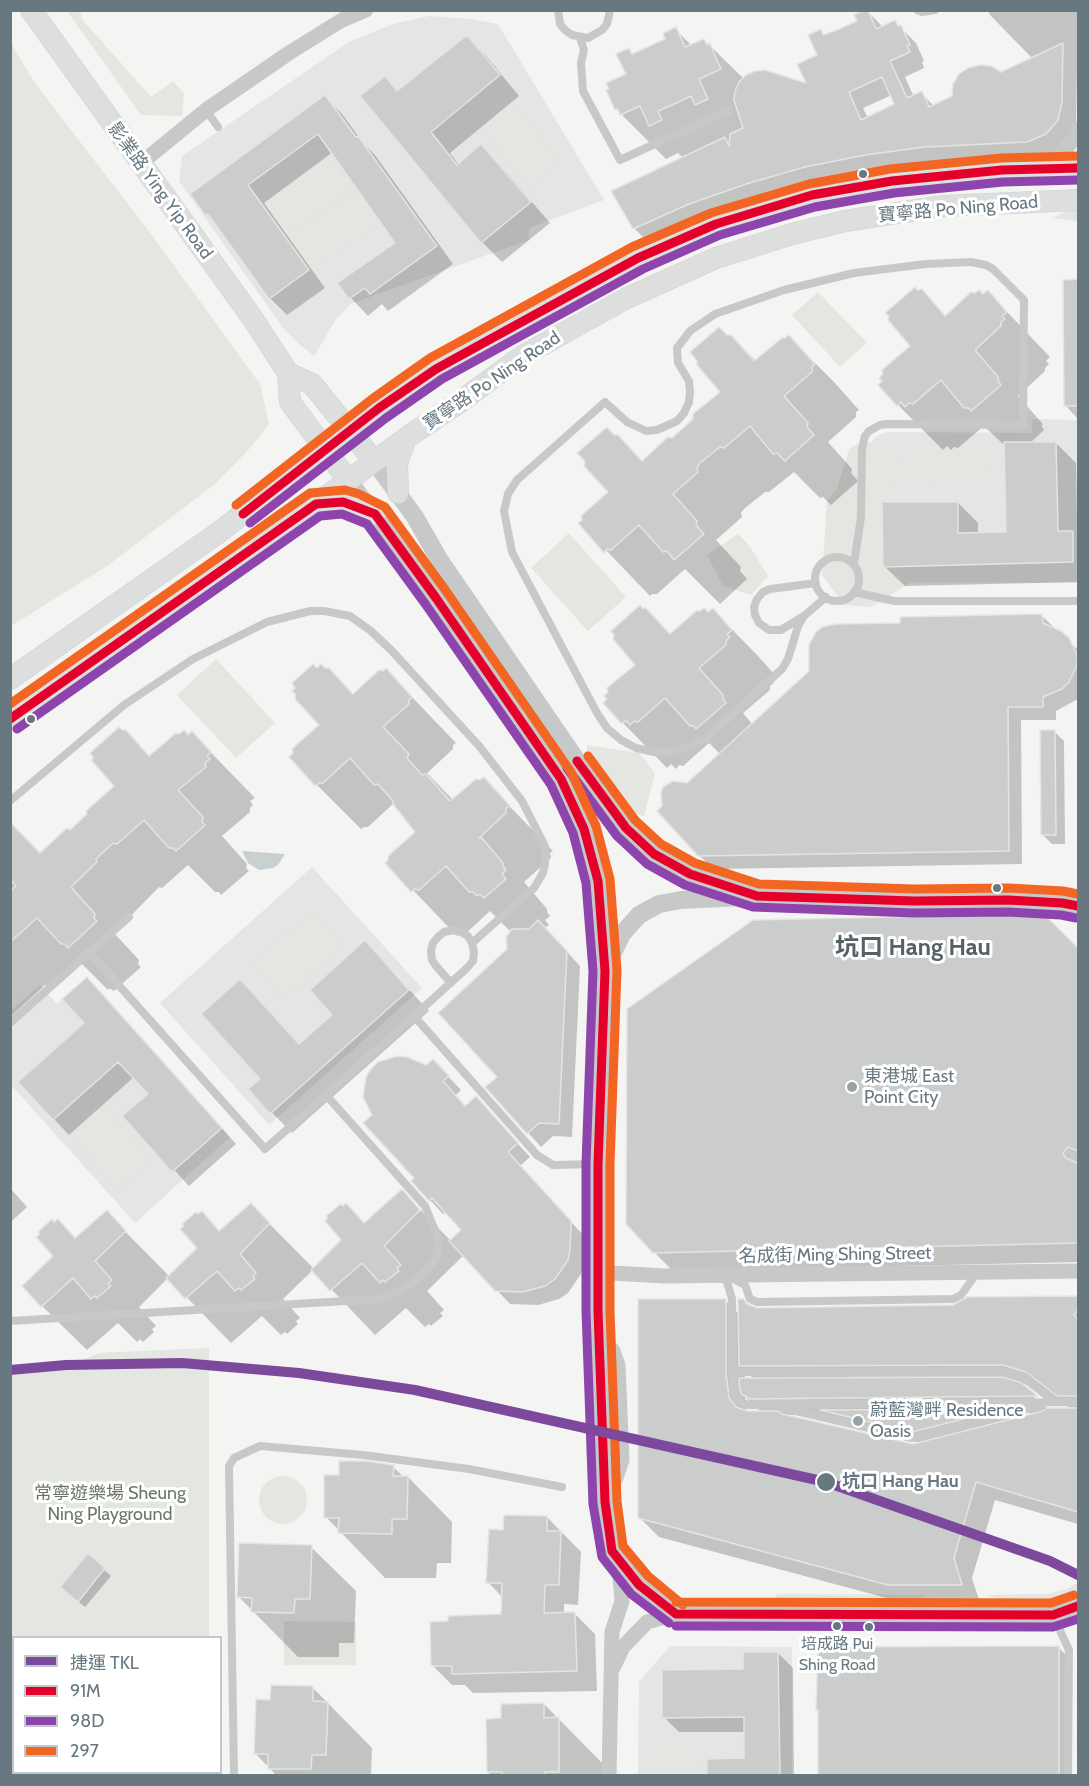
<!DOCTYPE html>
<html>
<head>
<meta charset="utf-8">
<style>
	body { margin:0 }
	#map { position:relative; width:1089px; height:1786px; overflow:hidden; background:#f4f4f3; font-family:Cabin,"Noto Sans TC",sans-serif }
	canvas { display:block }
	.frame { position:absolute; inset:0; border:12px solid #677880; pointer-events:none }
	.legend { position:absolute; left:12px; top:1636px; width:210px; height:138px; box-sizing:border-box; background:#fff; border:2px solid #c2c9cc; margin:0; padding:8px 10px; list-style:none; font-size:18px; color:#677880 }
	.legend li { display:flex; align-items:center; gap:12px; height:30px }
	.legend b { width:30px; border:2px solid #c2c9cc }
</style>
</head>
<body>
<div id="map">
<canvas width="1089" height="1786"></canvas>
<div class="frame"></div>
<ul class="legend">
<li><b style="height:8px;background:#7d499d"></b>捷運 TKL</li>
<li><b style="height:8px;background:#e4002b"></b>91M</li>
<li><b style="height:8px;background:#8e44ad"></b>98D</li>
<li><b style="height:8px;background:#f26522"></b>297</li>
</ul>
</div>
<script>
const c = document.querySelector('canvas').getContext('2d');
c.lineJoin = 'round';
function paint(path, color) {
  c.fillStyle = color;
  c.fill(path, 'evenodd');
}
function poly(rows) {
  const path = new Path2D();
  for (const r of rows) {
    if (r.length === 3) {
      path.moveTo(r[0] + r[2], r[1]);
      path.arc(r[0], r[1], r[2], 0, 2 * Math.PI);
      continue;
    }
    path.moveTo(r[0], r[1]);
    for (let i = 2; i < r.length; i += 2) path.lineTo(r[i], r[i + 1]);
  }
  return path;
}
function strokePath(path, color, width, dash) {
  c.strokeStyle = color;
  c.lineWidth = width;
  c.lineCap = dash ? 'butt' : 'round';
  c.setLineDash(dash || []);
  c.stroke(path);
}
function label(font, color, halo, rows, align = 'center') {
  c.font = font + ' Cabin,"Noto Sans TC",sans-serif';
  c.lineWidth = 6;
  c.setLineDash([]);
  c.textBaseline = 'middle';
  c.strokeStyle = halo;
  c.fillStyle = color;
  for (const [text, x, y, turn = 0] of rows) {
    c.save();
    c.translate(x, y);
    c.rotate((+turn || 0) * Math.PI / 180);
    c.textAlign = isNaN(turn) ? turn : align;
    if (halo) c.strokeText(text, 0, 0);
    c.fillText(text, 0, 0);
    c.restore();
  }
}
paint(poly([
	[429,16,470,19,498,24,604,200,529,228,529,240,350,304,335,321,314,356,299,344,283,328,179,181,182,156,349,42,393,24],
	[1032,419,1078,420,1078,583,892,582,871,444,875,437,887,432,1032,433],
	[312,867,422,988,269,1125,160,1003],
	[87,977,230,1137,135,1223,11,1085,10,1011,40,985,57,1004],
	[670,1646,792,1647,792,1775,638,1776,639,1682]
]), '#e4e5e5');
paint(poly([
	[67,11,82,11,81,18,151,97,173,81,184,93,182,116,141,115],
	[10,41,34,82,151,234,260,384,269,424,251,447,215,484,107,566,11,626],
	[512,101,560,161,528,187,480,127],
	[329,155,353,187,286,235,263,203],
	[357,190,380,222,310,271,288,239],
	[1078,209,1078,221,1053,218,1068,210],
	[818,292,867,343,840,367,792,315],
	[862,441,891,447,889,556,913,581,871,607,844,605,822,575,827,501,837,489,849,449],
	[903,443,988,444,987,486,902,485],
	[569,533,626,597,588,631,531,568],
	[738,534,748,544,768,576,751,595,723,586,707,555],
	[216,659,275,723,236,758,177,695],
	[587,745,639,753,655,773,644,816,625,810,614,792,586,762],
	[312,911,343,945,283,999,252,965],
	[99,1100,152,1159,118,1190,65,1131],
	[209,1348,209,1637,14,1638,14,1772,208,1772,208,1775,11,1776,11,1371,65,1367,99,1353],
	[283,1500,24],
	[1078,1583,1078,1591,1059,1599,1048,1601,1004,1601,987,1595,1047,1594,1067,1589],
	[776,1594,927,1595,910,1602,776,1601],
	[284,1621,356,1622,356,1665,284,1665],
	[656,1747,696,1747,697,1775,656,1775]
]), '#e3e6e1');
paint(poly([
	[242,851,285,854,278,865,273,868,259,870,248,863]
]), '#c8d0d2');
paint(poly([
	[988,10,1078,10,1076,128,1055,153,1043,157,942,162,881,170,821,183,763,199,705,219,650,244,634,228,683,158,678,153,666,159,616,109,628,75,629,50,634,55,667,40,675,29,692,46,704,40,744,79,809,85,819,56,820,31,825,36,859,21,867,11,883,27,895,22,916,43,924,61,922,62,924,68,905,77,914,97,921,93,934,106,1033,59,990,15],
	[892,95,896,105,868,118,863,108],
	[467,37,487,57,519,96,450,153,459,165,481,146,501,166,550,223,502,262,482,242,385,78,399,92],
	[325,97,342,114,364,144,375,155,453,264,388,311,382,304,368,316,351,298,340,283,397,243,333,152,264,203,325,288,287,315,270,298,220,227,207,214,192,194],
	[1078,280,1078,419,1066,406,1065,281],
	[917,291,921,291,946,316,988,292,1050,357,1046,361,1049,364,1045,368,1045,371,1018,396,1042,423,1042,427,1044,430,1030,443,1056,443,1076,463,1078,582,905,586,884,566,958,503,978,523,978,534,1007,534,1006,447,984,426,958,448,954,447,951,450,947,446,943,450,898,405,912,346],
	[727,336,731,336,756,361,789,337,834,382,859,410,856,412,856,417,828,442,852,469,851,473,858,481,831,505,823,497,820,498,794,472,769,492,765,492,745,508,741,513,742,517,716,540,741,567,740,571,747,579,720,604,685,569,657,594,652,594,650,596,580,523,610,492,614,437,618,436,643,462,672,440,722,392],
	[642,609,646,609,671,635,713,610,757,655,775,675,771,679,774,683,770,686,770,690,743,713,753,725,901,624,1042,616,1078,650,1078,699,1056,711,1056,720,1021,720,1022,864,713,869,699,855,687,785,720,754,709,743,683,766,679,765,676,769,671,764,667,768,623,723,637,665],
	[329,669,354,695,386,670,456,743,453,745,453,749,427,773,453,800,483,779,553,851,550,853,551,858,524,882,547,909,547,912,550,916,545,920,549,925,545,928,580,966,572,1137,553,1136,541,1147,487,1087,499,1077,511,932,490,911,465,934,460,933,457,936,387,863,418,832,394,803,368,827,364,827,361,829,317,785,322,725,317,670],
	[1054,731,1064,741,1065,844,1052,844,1042,834],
	[126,732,150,756,192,733,255,798,250,801,253,805,250,808,250,812,222,836,247,864,246,868,249,871,221,895,219,892,215,892,188,865,162,888,159,887,114,933,139,960,138,964,141,967,114,991,111,989,107,989,81,963,48,988,45,985,10,1017,10,829,41,855,71,831,116,786],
	[1043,916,1078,950,1078,1262,673,1271,654,1252],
	[365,942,429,1011,292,1133,250,1090,262,1079,240,981,300,1045,334,1015],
	[102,994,236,1144,189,1186,125,1116,150,1094,134,1077,69,1135,54,1119,86,1023],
	[446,1074,461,1090,455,1096,466,1107,476,1098,530,1157,520,1166,584,1236,583,1263,581,1274,568,1293,559,1299,538,1305,510,1304,464,1255,427,1291,444,1310,440,1313,443,1316,431,1326,429,1324,425,1327,406,1308,375,1335,313,1270,283,1299,300,1318,296,1321,298,1324,287,1334,285,1332,281,1335,262,1316,231,1343,168,1278,139,1307,156,1326,152,1329,154,1332,143,1342,140,1339,137,1342,118,1323,87,1350,42,1306,55,1256,54,1224,58,1221,76,1239,107,1213,170,1277,199,1248,198,1216,202,1213,221,1232,251,1205,314,1269,343,1240,343,1208,346,1205,365,1224,402,1191,451,1241,463,1230,446,1211,443,1214,430,1200,413,1181,416,1178,365,1123],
	[10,1188,27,1207,10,1223],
	[1078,1298,1078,1524,995,1500,972,1578,980,1603,909,1604,659,1537,640,1518,725,1300,740,1315,749,1307,757,1310,953,1306,967,1299],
	[745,1370,754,1379,745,1379],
	[1017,1382,1047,1391,1071,1409,1049,1410],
	[745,1397,761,1412,747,1412],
	[1005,1413,1038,1413,1013,1420],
	[785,1415,826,1415,835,1423,921,1443,913,1445],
	[393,1467,404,1477,408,1477,452,1522,451,1563,437,1563,436,1578,385,1578,326,1517,341,1477],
	[547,1517,581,1552,578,1605,564,1604,564,1614,575,1614,595,1634,597,1691,473,1693,465,1685,452,1685,432,1665,502,1616,503,1598,488,1582,505,1531],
	[311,1547,356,1591,354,1643,339,1643,339,1657,298,1657,239,1597],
	[88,1556,111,1576,85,1607,68,1594],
	[1058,1647,1072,1661,1072,1776,819,1776],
	[778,1653,793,1668,794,1776,709,1776,746,1760,746,1732,679,1732,664,1717],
	[313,1688,372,1748,371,1776,277,1776,255,1753,271,1701],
	[544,1704,603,1764,603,1776,492,1776,488,1772,503,1720]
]), '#0003');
const building = poly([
	[864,10,868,10,876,29,895,20,898,26,901,25,910,45,907,46,910,52,890,61,907,98,922,91,929,107,952,96,953,84,959,74,968,68,980,65,991,66,1001,72,1063,43,1062,102,1058,120,1046,134,1027,142,925,147,865,155,805,167,746,184,689,204,633,229,611,191,725,137,729,146,730,134,743,128,734,100,735,91,739,82,746,75,755,71,765,70,806,83,797,64,817,55,808,35,821,29,823,35,837,30,857,21,854,15,864,10],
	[882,77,894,104,861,120,849,92,882,77],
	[676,27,685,47,704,39,707,45,710,43,716,58,721,69,699,79,708,99,695,105,691,96,674,104,658,111,662,120,649,126,640,106,620,115,618,109,615,110,606,90,609,89,606,83,626,74,616,54,629,48,632,54,645,48,665,39,663,33,676,27],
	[467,35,500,75,431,132,457,165,481,144,531,202,481,243,360,96,385,76,397,91,467,35],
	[325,95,356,137,358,136,437,246,370,294,365,288,349,299,337,283,395,243,318,134,248,185,309,270,269,299,208,214,205,215,190,194,325,95],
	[1078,279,1078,406,1064,406,1063,280,1078,279],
	[915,287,917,290,922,289,945,316,971,292,975,293,979,290,983,294,988,290,1007,312,1002,316,1005,319,1001,322,1001,326,975,350,998,377,998,381,1001,385,971,411,969,408,964,408,941,380,913,404,909,403,905,407,901,402,897,406,878,385,882,381,879,378,883,374,882,370,910,346,888,320,889,316,885,313,915,287],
	[719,327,727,335,731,335,754,361,782,338,785,338,789,335,815,364,812,367,812,372,784,396,808,423,807,427,814,435,785,461,777,453,773,454,750,426,724,448,720,447,700,463,697,468,698,472,673,494,697,521,696,525,704,534,674,560,667,551,663,552,639,525,611,550,607,549,604,553,578,523,582,520,581,516,608,492,584,466,585,461,577,453,607,427,614,435,618,435,642,461,668,437,672,438,693,419,693,414,720,392,697,365,697,361,690,352,719,327],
	[1004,442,1056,442,1058,531,1073,531,1073,562,883,567,882,502,958,502,958,533,1006,532,1004,442],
	[640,605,642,608,646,608,670,634,696,611,700,611,704,608,708,612,713,608,732,630,727,634,730,637,726,641,726,645,699,668,723,695,723,699,726,703,696,729,694,726,690,726,665,698,638,722,634,721,630,725,626,720,622,724,603,703,607,699,604,696,608,692,607,688,635,665,613,639,614,635,611,631,640,605],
	[1042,614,1043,623,1061,631,1069,638,1077,655,1077,665,1069,682,1062,689,1043,697,1043,707,1008,707,1009,851,698,856,657,811,662,806,661,792,663,787,673,781,687,783,809,671,809,645,816,632,822,627,836,624,900,623,900,617,1042,614],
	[313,664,317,668,321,664,325,668,329,668,353,694,379,670,383,671,386,668,412,697,409,700,409,704,383,727,409,754,407,758,422,775,426,774,450,801,476,779,480,780,484,777,510,806,506,808,506,813,479,838,482,838,503,863,503,866,506,870,502,874,506,879,484,898,480,894,477,896,473,892,469,892,446,866,419,890,415,889,411,892,385,863,388,860,388,856,415,832,393,804,393,801,378,784,374,785,350,758,323,783,319,783,315,786,289,757,293,753,292,749,319,725,295,699,296,695,292,691,295,688,292,683,313,664],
	[119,727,122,730,126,730,149,756,176,733,179,734,184,730,188,735,192,731,211,752,207,756,210,759,205,763,206,767,178,790,203,817,202,822,205,825,176,851,173,848,169,848,144,820,117,844,113,843,96,859,97,862,71,887,95,914,94,918,97,921,68,948,65,944,61,944,37,918,10,942,10,891,16,886,10,879,10,822,40,853,67,828,70,830,87,814,86,811,114,786,92,761,93,757,90,753,119,727],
	[1040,730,1055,730,1056,835,1041,835,1040,730],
	[1044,914,1078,948,1078,1151,1068,1147,1063,1153,1066,1158,1078,1163,1078,1243,653,1253,626,1224,627,1009,753,920,1044,914],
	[538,920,567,951,559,1124,539,1123,527,1134,485,1087,497,1077,438,1013,507,949,506,937,512,929,529,929,538,920],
	[365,940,409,990,270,1114,248,1089,260,1079,201,1014,240,979,299,1044,332,1015,310,990,365,940],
	[87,977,222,1128,172,1172,122,1116,148,1094,118,1062,53,1120,18,1082,84,1023,62,999,87,977],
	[397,1056,407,1057,426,1065,433,1059,449,1076,443,1081,465,1106,476,1096,518,1143,508,1152,571,1221,570,1249,568,1260,555,1279,545,1286,523,1292,495,1291,449,1241,461,1230,432,1198,429,1201,411,1181,414,1178,363,1123,372,1115,363,1097,366,1077,371,1069,378,1062,397,1056],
	[402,1189,420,1210,384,1246,401,1265,397,1268,399,1271,385,1282,383,1280,380,1283,362,1263,330,1291,311,1270,341,1240,325,1221,328,1218,326,1216,341,1204,343,1206,346,1203,364,1223,402,1189],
	[251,1203,270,1223,240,1254,256,1273,253,1276,255,1279,241,1290,239,1288,235,1291,217,1271,185,1299,166,1278,197,1248,180,1229,184,1226,182,1224,196,1212,198,1214,202,1211,219,1231,251,1203],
	[107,1210,126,1231,95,1261,112,1280,108,1284,111,1286,97,1298,95,1296,91,1299,73,1278,41,1307,22,1286,53,1256,36,1237,40,1234,38,1232,52,1219,54,1222,58,1219,75,1238,107,1210],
	[1078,1296,1078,1310,1074,1315,1078,1319,1078,1396,1057,1396,1026,1372,1003,1365,739,1366,738,1299,744,1299,747,1304,757,1308,953,1305,967,1297,1078,1296],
	[638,1299,726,1299,726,1373,729,1398,736,1407,747,1411,778,1411,782,1414,913,1444,1043,1411,1047,1408,1078,1408,1078,1512,976,1482,954,1558,962,1585,888,1585,638,1518,638,1299],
	[1002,1377,1020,1382,1038,1396,750,1399,741,1394,739,1385,739,1378,1002,1377],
	[1003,1409,912,1432,820,1410,1003,1409],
	[339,1461,365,1461,394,1465,393,1476,408,1476,407,1519,392,1519,392,1534,338,1533,339,1518,324,1518,324,1475,339,1475,339,1461],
	[504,1515,547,1516,547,1531,561,1531,559,1585,545,1585,544,1613,575,1612,577,1671,452,1674,452,1666,431,1666,430,1622,448,1621,448,1616,501,1614,502,1583,486,1583,489,1529,503,1530,504,1515],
	[239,1543,312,1545,310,1599,295,1599,294,1613,251,1612,252,1598,237,1597,239,1543],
	[88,1553,105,1568,78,1602,60,1587,88,1553],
	[1059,1646,1059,1776,818,1776,818,1710,816,1710,818,1647,1059,1646],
	[743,1652,778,1652,780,1776,707,1776,707,1759,744,1758,744,1717,662,1718,662,1670,743,1669,743,1652],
	[271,1685,313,1686,313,1701,328,1702,326,1755,312,1755,311,1769,268,1769,268,1754,254,1754,256,1699,270,1700,271,1685],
	[544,1703,544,1718,559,1717,559,1772,545,1772,545,1776,502,1776,502,1772,487,1772,486,1719,501,1718,501,1704,544,1703]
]);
paint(building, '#cbcccc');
strokePath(building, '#e4e4e2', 1.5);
const secondary = poly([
	[31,10,253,319,288,373,290,402,348,480],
	[288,373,312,384,374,461],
	[398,493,397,463,406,438],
	[316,504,343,502,354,505,375,514],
	[10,679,218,533,379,408,436,369,638,258,716,224,812,195,892,181,938,175,1002,170,1078,168],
	[10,719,316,504,406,438,457,404,524,355,627,298,716,258,792,234,845,221,944,206,1078,200]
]);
strokePath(secondary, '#d0d1d1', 22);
strokePath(poly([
	[558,10,560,24,565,30,572,35,588,38,602,30,607,24,610,10],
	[917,10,922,12,935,10],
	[580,38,584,50,581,63,583,91,620,160,729,110],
	[206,110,218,127],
	[837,579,22],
	[816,583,770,589,763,592,757,599,754,607,755,615,759,623,769,630,781,630,804,616,826,597],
	[854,592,894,601,1078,601],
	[804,616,798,626,788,659,782,669,705,739,689,747,672,752,654,752,636,748,621,740,607,728,597,713,512,552,504,511,508,494,517,480,605,402,627,422,646,431,657,430,677,421,684,413,689,402,690,392,689,381,678,363,677,348,690,331,715,314,784,290,854,273,926,264,971,262,986,265,993,269,1024,300,1023,425,887,424,880,425,869,431,865,436,862,448,861,517,854,564],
	[10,801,124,705,193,659,267,622,310,611,324,611,350,616,371,631,392,651,480,747,522,801,545,846,545,864,543,873,534,888,472,943],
	[451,983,436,966,432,960,431,951,433,943,438,937,444,932,453,930,461,932,468,936,472,943,474,952,473,961,467,968,414,1016,537,1155,553,1165,598,1164],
	[10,1023,129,917],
	[326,1095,414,1016],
	[1069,1153,1078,1157],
	[721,1277,727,1282,732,1299,733,1386,735,1397,740,1402,749,1405,1078,1402],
	[733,1279,745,1285,750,1299,757,1302,953,1299,961,1295,977,1273],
	[10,1321,379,1299,401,1290,422,1276,436,1258,439,1240,425,1206,326,1095,265,1149,90,953],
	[732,1372,1003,1371,1023,1377,1055,1402],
	[783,1408,912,1438,1042,1405],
	[1053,1615,1069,1650,1068,1776],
	[234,1776,229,1466,234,1458,260,1446,363,1455,469,1469,562,1487]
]), '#c7c9c9', 8);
strokePath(poly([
	[140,164,206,110,289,53,342,20,366,10],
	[1039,169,1060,156,1076,136,1078,129],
	[598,1261,603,1270,612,1273,665,1276,1078,1271],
	[599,1333,613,1351,618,1365,622,1460,616,1478,605,1502],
	[613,1668,623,1647,647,1622,676,1614],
	[609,1776,612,1632,622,1601,620,1578,613,1556]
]), '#c7c9c9', 15);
strokePath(poly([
	[374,461,415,517,439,559,584,771,626,828,654,854,690,874,757,896],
	[348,480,436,598,561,779,584,829,598,881,605,971,598,1164,598,1311,602,1457,605,1502,612,1551,639,1585,676,1614,1053,1615,1078,1606],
	[605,969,622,934,639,915,659,904,681,900,765,896,914,901,1008,900,1062,903,1078,906]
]), '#c7c9c9', 18);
strokePath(secondary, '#dddede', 21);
strokePath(poly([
	[243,514,379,408,436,369,638,258,716,224,812,195,892,181,1002,170,1078,168],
	[10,719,316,504,343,502,375,514,436,598,561,779,584,829,598,881,605,971,598,1164,598,1311,605,1502,612,1551,639,1585,676,1614],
	[577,761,626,828,654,854,690,874,757,896,914,901,1008,900,1062,903,1078,906],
	[676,1614,1053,1615,1078,1606]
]), '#e4002b', 9);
strokePath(poly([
	[250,523,386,418,442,379,643,269,720,235,815,207,894,193,1003,182,1078,180],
	[17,729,320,516,342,514,367,524,426,605,551,785,573,833,586,883,593,971,586,1164,586,1311,593,1504,602,1557,631,1594,669,1623],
	[567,768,617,836,647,864,685,885,753,907,914,913,1008,912,1061,915,1076,918],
	[676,1626,1053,1627,1078,1619]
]), '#8e44ad', 9);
strokePath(poly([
	[236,505,372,399,430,358,632,247,711,213,809,184,890,169,1001,158,1078,156],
	[10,704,310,493,345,490,359,494,385,507,446,591,571,772,596,826,610,879,617,970,610,1164,610,1311,617,1501,623,1546,648,1576,683,1605],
	[588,756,635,820,661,844,695,863,759,884,914,889,1009,888,1063,891,1078,894],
	[676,1602,1051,1603,1074,1595]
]), '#f26522', 9);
strokePath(poly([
	[10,1370,66,1365,182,1363,299,1373,415,1390,826,1482,1050,1561,1078,1575]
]), '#7d499d', 10);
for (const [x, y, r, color] of [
	[863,174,5,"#677880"],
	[31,719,5,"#677880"],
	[997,888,5,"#677880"],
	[852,1087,6,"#98a3a8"],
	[858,1421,6,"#98a3a8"],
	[826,1482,10,"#677880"],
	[837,1626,5,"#677880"],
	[869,1627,5,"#677880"]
]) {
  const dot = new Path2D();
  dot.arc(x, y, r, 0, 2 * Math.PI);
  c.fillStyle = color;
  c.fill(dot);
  strokePath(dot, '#fff', 2);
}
label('16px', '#677880', '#fff', [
	["培成路 Pui",837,1644],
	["Shing Road",837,1665]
]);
label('18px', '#677880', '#fff', [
	["影業路 Ying Yip Road",160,191,54],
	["寶寧路 Po Ning Road",958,209,-5],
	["寶寧路 Po Ning Road",492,381,-34],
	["名成街 Ming Shing Street",835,1255,-1]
]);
label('18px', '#677880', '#fff', [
	["東港城 East",864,1077],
	["Point City",864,1098],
	["蔚藍灣畔 Residence",870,1411],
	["Oasis",870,1432]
], 'left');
label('bold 18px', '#677880', '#fff', [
	["坑口 Hang Hau",842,1482]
], 'left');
label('18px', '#6c7865', '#fff', [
	["常寧遊樂場 Sheung",110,1494],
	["Ning Playground",110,1515]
]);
label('bold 24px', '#546166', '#fff', [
	["坑口 Hang Hau",913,948]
]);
</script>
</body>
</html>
